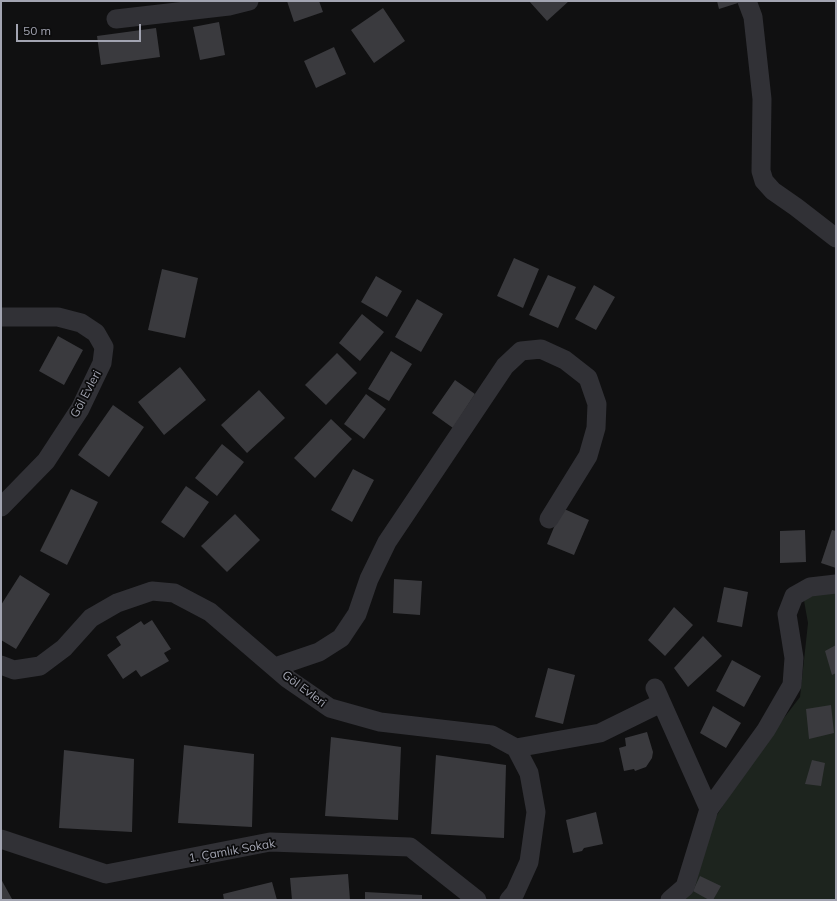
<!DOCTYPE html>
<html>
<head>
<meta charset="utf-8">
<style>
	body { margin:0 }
	#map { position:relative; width:837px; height:901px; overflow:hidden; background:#101011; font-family:Mulish,sans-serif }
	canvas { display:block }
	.frame { position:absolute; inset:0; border:2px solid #a2a4b1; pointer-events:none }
	.scale { position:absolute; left:16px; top:24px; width:125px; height:18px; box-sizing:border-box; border:2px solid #a2a4b1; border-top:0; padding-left:5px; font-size:12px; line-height:14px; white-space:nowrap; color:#a2a4b1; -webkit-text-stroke:3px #0b0b0c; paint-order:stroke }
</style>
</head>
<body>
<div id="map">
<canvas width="837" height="901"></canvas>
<div class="frame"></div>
<div class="scale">50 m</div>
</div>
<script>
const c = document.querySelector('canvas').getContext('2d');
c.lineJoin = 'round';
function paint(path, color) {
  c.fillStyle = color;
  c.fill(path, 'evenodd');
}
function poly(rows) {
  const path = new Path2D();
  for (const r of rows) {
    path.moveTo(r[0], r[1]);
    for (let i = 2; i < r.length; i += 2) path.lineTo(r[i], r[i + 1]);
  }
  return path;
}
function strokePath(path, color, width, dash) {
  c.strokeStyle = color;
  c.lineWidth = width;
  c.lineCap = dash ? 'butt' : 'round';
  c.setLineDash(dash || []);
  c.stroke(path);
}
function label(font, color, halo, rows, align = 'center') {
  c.font = font + ' Mulish,sans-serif';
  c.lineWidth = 3.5;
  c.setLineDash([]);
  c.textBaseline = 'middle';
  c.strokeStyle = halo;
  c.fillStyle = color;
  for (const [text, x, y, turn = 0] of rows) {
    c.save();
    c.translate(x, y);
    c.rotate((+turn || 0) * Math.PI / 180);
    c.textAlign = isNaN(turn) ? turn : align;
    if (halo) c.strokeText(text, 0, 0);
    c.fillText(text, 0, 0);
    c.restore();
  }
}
paint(poly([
	[836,589,836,900,676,900,717,815,751,761,800,697,808,623,803,595]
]), '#1d241e');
paint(poly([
	[287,1,319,1,323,12,294,22],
	[529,1,569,1,547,21],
	[717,1,741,1,741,2,719,9],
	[383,8,405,41,374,63,351,30],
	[219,22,225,55,200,60,193,27],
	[156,28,160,57,101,65,97,36],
	[334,47,346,74,316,88,304,61],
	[514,258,539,269,523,308,497,296],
	[162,269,198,278,185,338,148,330],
	[548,275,576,287,558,328,529,315],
	[376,276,402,291,387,317,361,302],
	[594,285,615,297,596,330,575,319],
	[417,299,443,314,421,352,395,337],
	[362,314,384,332,360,361,339,343],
	[58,336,83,350,64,385,39,371],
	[391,351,412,364,389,401,368,389],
	[337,353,357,373,326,405,305,385],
	[180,367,206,400,164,435,138,402],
	[455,380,475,394,453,428,432,413],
	[259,390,285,418,247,453,221,425],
	[366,394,386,409,364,439,344,424],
	[113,405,144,427,109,477,78,455],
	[331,419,352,439,315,478,294,458],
	[222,444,244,462,217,496,195,478],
	[353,469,374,480,352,522,331,510],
	[186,486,209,502,184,538,161,522],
	[71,489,98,502,67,565,40,551],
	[562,508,589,520,574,555,547,544],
	[235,514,260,540,227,572,201,546],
	[805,530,806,562,780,563,780,531],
	[832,530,836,531,836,568,821,563],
	[20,575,50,594,16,649,1,640,1,605],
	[394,579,422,581,420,615,393,613],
	[724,587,748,592,742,627,717,622],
	[674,607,693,625,665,656,648,640],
	[152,620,171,649,164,653,169,661,141,677,136,670,123,679,107,655,121,645,116,637,141,621,144,625],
	[703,636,722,656,688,687,674,668],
	[836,645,836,673,832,675,825,651],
	[732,660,761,676,744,707,716,691],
	[548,668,575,675,563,724,535,717],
	[831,705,834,733,809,739,806,709],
	[713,706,741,723,726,748,700,733],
	[647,732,653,752,652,758,646,767,635,771,634,769,624,771,619,748,626,746,625,738],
	[331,737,401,747,398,820,325,816],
	[184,745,254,754,252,827,178,823],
	[64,750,134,759,132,832,59,828],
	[436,755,506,765,504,838,431,834],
	[812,760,825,763,821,786,805,784],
	[596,812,603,844,584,848,582,851,573,853,566,820],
	[348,874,350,900,292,900,290,878],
	[700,876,721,886,713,900,709,900,693,891],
	[1,879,12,899,11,900,1,900],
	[272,882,277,900,224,900,223,894],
	[365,892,422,895,422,900,365,900]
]), '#3a3a3e');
strokePath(poly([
	[747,1,753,17,762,99,761,171,764,181,773,191,796,207,836,238],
	[116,19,229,6,249,1],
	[1,317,58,317,81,323,96,333,104,347,102,363,80,409,46,461,1,507],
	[1,665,14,670,40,666,64,648,91,618,117,603,152,591,174,593,210,612,288,679,330,708,380,722,492,735,516,748,529,773,536,812,529,862,515,893,509,900],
	[275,667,319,652,341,638,357,614,369,579,387,542,505,366,521,351,541,349,565,360,588,378,597,404,596,428,588,456,549,519],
	[655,688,709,809],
	[516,748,600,733,661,703],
	[1,839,106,874,270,842,410,847,477,900],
	[670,900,685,887,709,809,766,730,792,685,794,658,787,614,794,596,810,587,836,584]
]), '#313136', 19);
label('12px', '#a2a4b1', '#0b0b0c', [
	["Göl Evleri",86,394,-62],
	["Göl Evleri",304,689,37],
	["1. Çamlık Sokak",232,851,-10]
]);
</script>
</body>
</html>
